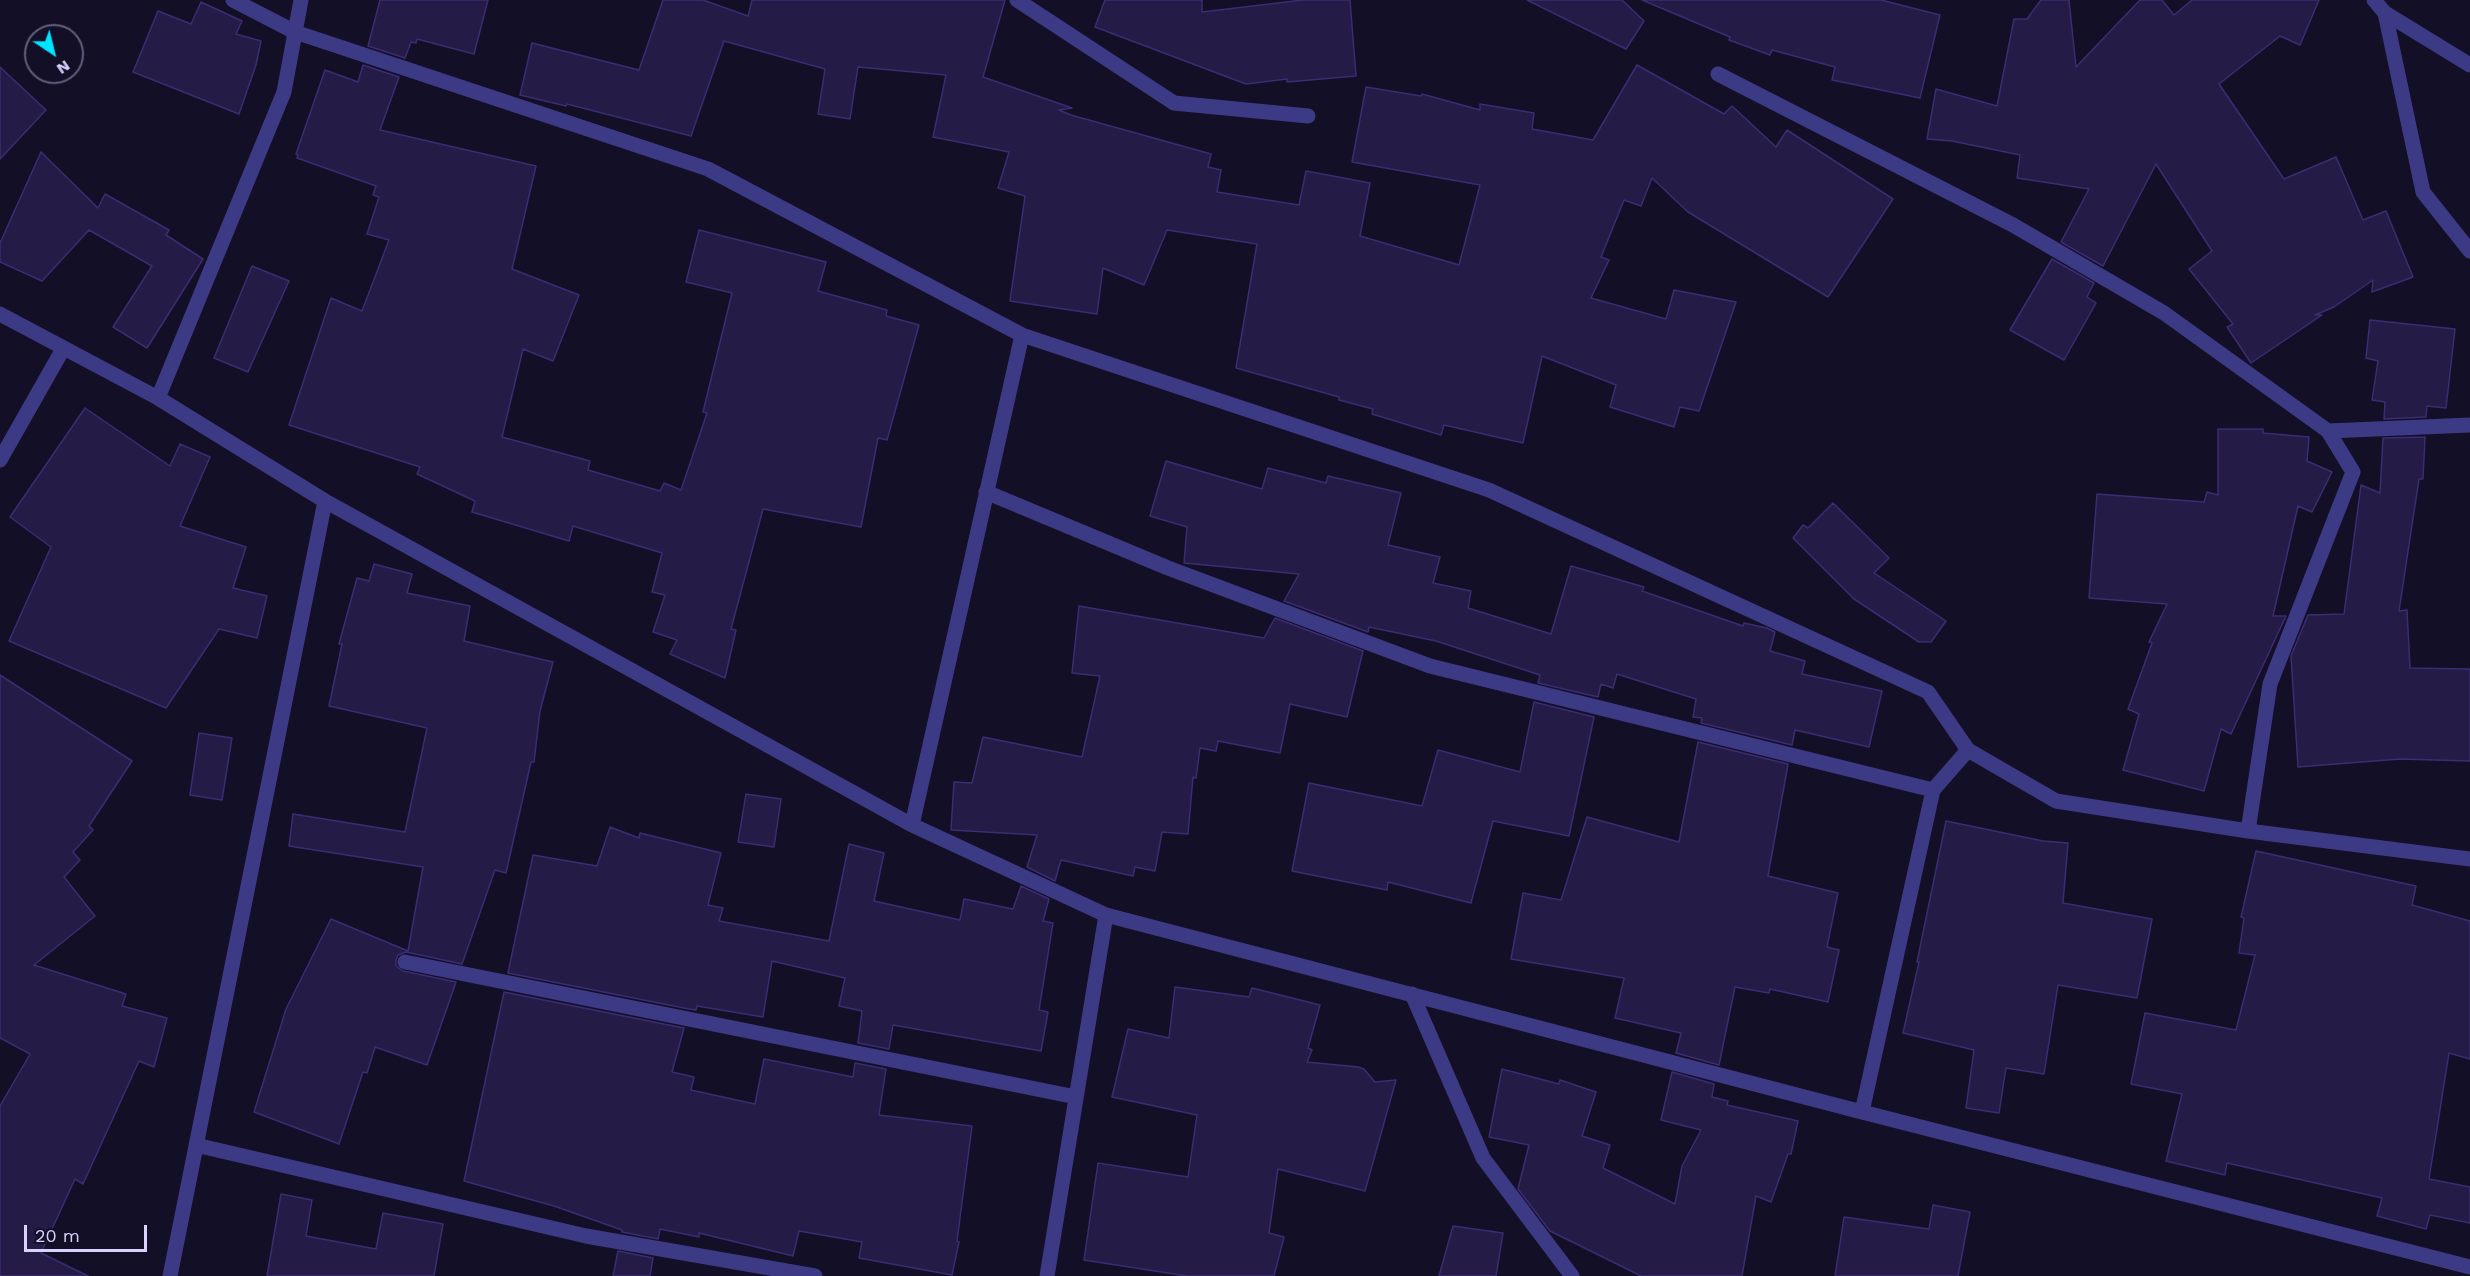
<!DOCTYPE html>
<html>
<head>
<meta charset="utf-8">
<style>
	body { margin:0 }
	#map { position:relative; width:2470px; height:1276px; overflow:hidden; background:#130f26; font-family:"Work Sans",sans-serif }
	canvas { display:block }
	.north { position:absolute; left:24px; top:24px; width:60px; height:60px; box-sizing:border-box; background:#130f26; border:2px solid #625e7d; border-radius:50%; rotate:145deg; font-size:16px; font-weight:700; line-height:24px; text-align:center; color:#d9d4ff }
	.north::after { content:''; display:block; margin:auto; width:21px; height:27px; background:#00e5ff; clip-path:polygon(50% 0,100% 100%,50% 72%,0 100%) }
	.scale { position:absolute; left:24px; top:1225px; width:123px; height:27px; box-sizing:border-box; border:3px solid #d9d4ff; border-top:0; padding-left:8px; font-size:18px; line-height:21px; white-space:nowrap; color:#d9d4ff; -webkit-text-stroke:4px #130f26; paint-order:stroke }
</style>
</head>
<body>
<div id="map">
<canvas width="2470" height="1276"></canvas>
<div class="north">N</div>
<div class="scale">20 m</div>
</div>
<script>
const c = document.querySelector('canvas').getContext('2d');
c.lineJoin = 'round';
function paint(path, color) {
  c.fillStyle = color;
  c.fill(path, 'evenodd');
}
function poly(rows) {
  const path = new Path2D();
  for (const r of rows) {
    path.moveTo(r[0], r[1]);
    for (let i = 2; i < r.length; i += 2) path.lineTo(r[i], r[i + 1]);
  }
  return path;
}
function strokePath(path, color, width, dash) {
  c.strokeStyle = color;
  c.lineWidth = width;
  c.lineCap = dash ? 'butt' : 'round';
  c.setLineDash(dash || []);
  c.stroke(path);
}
const building = poly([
	[380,0,488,0,474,54,417,39,416,43,411,42,405,58,368,46,380,0],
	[663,0,703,0,748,16,752,0,1005,0,983,77,1072,108,1059,110,1071,115,1211,154,1208,167,1221,170,1217,192,1299,205,1306,171,1370,183,1360,236,1459,265,1480,185,1352,162,1366,87,1421,96,1422,94,1480,110,1480,104,1534,113,1532,129,1593,140,1637,65,1724,114,1732,106,1776,147,1787,130,1893,199,1828,297,1688,212,1652,178,1641,206,1624,200,1601,257,1609,260,1591,298,1666,319,1674,290,1736,302,1699,411,1680,407,1674,427,1610,407,1616,385,1542,356,1523,443,1444,425,1441,435,1372,414,1373,409,1339,400,1339,397,1236,368,1257,244,1167,230,1144,285,1103,268,1097,314,1010,301,1025,196,998,188,1009,152,933,137,946,75,858,67,850,119,818,114,825,69,724,41,691,136,567,104,566,106,520,95,532,43,639,70,663,0],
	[1105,0,1202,0,1202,12,1303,0,1350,0,1356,76,1287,82,1287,79,1246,84,1095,27,1105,0],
	[1527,0,1622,0,1644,21,1626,49,1527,0],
	[1642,0,1881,0,1940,15,1920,98,1832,80,1835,67,1772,50,1770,55,1729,40,1730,37,1642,0],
	[2041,0,2069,0,2076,67,2140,0,2162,0,2174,15,2192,0,2319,0,2300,45,2280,36,2219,84,2284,179,2336,157,2363,220,2386,211,2413,277,2372,292,2373,280,2334,307,2315,315,2322,315,2251,363,2227,327,2233,324,2189,269,2212,251,2156,164,2103,266,2061,242,2089,189,2017,178,2020,155,1952,141,1927,139,1936,89,1997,106,2014,19,2027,19,2041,0],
	[201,2,242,21,236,34,261,41,256,65,239,114,133,72,158,11,191,24,201,2],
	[363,65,399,77,380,130,536,166,512,269,579,295,553,361,523,349,502,437,590,461,588,470,660,491,664,483,681,490,707,413,703,412,732,293,686,282,699,230,826,262,818,291,887,310,886,316,919,325,887,440,878,438,861,527,763,509,731,629,736,630,725,678,670,654,677,640,653,632,665,595,652,592,662,553,573,526,569,541,472,512,475,501,417,474,420,467,289,425,331,298,362,311,389,240,367,234,379,197,373,195,376,186,297,158,298,155,296,154,325,70,358,82,363,65],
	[0,67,46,110,0,159,0,67],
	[41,152,98,208,105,194,169,230,166,235,203,259,147,348,113,327,152,266,89,230,42,281,0,262,0,243,41,152],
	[2052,259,2094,283,2087,297,2096,303,2064,360,2010,330,2052,259],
	[252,266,289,281,248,372,214,358,252,266],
	[2370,320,2455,329,2446,408,2427,406,2426,417,2384,419,2385,402,2372,400,2378,361,2366,358,2370,320],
	[85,408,170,466,180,444,210,457,180,526,246,547,233,588,267,596,257,638,219,629,166,708,9,641,51,547,10,517,85,408],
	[2218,429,2263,429,2263,433,2309,437,2307,461,2332,472,2312,512,2298,506,2273,616,2286,616,2231,734,2221,729,2204,791,2123,770,2139,714,2128,709,2152,643,2149,642,2167,604,2089,598,2097,494,2204,502,2207,492,2218,495,2218,429],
	[2425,437,2423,479,2419,479,2399,611,2407,610,2410,668,2470,669,2470,761,2400,759,2298,767,2291,656,2308,615,2344,614,2361,485,2380,493,2383,438,2425,437],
	[1166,461,1262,489,1268,468,1326,483,1328,476,1401,493,1388,545,1440,557,1433,583,1471,591,1468,608,1551,634,1571,566,1644,587,1642,591,1743,626,1744,623,1767,628,1775,632,1770,651,1805,661,1802,674,1882,691,1869,747,1795,730,1792,745,1701,723,1702,718,1693,717,1696,699,1617,674,1613,688,1601,684,1598,697,1538,683,1540,675,1436,641,1369,627,1368,632,1284,601,1299,574,1184,563,1187,527,1150,516,1166,461],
	[1833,503,1889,558,1874,573,1946,621,1931,642,1919,642,1854,599,1793,538,1803,525,1808,528,1833,503],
	[374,564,412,574,407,593,470,606,464,641,553,662,540,711,534,762,531,762,506,873,495,870,462,964,406,952,398,955,396,960,396,966,403,971,456,982,427,1065,375,1047,367,1073,363,1072,339,1144,254,1112,286,1009,331,919,408,951,423,867,289,846,293,814,405,832,427,728,329,706,342,644,339,644,357,578,369,581,374,564],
	[1079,606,1264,638,1275,618,1363,651,1347,717,1290,704,1280,753,1218,741,1216,751,1200,748,1196,778,1193,777,1188,834,1162,832,1155,871,1135,867,1133,876,1061,860,1055,881,1027,867,1037,835,951,830,954,782,972,783,983,737,1082,757,1100,676,1072,673,1079,606],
	[0,675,132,761,89,826,93,830,73,852,80,860,64,877,95,916,34,965,126,994,122,1006,167,1018,154,1067,139,1061,83,1184,75,1179,41,1253,88,1276,0,1276,0,1106,30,1054,0,1038,0,675],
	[1534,702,1594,717,1569,836,1493,821,1471,903,1388,882,1387,890,1292,871,1309,783,1422,806,1438,750,1520,772,1534,702],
	[199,733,232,738,222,800,190,795,199,733],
	[1698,742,1788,764,1768,876,1838,893,1827,947,1839,950,1828,1002,1770,989,1769,993,1735,987,1719,1065,1676,1053,1681,1033,1615,1018,1624,978,1511,959,1523,893,1561,900,1587,817,1679,842,1698,742],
	[746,794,781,799,774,847,738,842,746,794],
	[1946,821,2043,841,2068,843,2063,903,2152,919,2137,998,2058,985,2044,1074,2006,1068,1999,1113,1966,1108,1974,1050,1903,1033,1919,962,1917,962,1946,821],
	[610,827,639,838,640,833,721,853,708,905,723,908,719,921,829,941,849,844,884,853,874,901,960,920,964,899,1013,909,1021,886,1049,899,1043,921,1053,923,1039,1010,1048,1012,1041,1051,893,1025,889,1049,858,1043,862,1011,839,1006,845,978,772,961,763,1017,697,1006,696,1010,689,1009,508,973,533,855,597,866,610,827],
	[2256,851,2416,886,2412,905,2470,921,2470,1059,2449,1053,2429,1179,2470,1187,2470,1223,2430,1215,2426,1229,2377,1216,2382,1198,2227,1163,2225,1175,2166,1161,2182,1094,2131,1084,2145,1013,2236,1030,2255,955,2239,953,2244,918,2241,917,2256,851],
	[1175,987,1249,997,1252,988,1320,1005,1308,1048,1312,1050,1307,1062,1358,1067,1364,1069,1375,1082,1396,1080,1365,1191,1278,1169,1269,1233,1284,1237,1274,1276,1187,1276,1084,1260,1098,1163,1188,1177,1197,1115,1112,1097,1128,1029,1169,1038,1175,987],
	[504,992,684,1028,672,1072,694,1077,691,1090,755,1104,764,1059,853,1077,855,1063,886,1069,879,1115,972,1126,957,1241,959,1242,952,1275,859,1258,862,1242,799,1231,793,1256,699,1233,699,1237,660,1229,658,1239,622,1232,622,1230,554,1206,464,1181,504,992],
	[1502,1069,1559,1084,1560,1080,1596,1092,1582,1136,1610,1145,1603,1168,1675,1204,1682,1166,1701,1130,1661,1120,1672,1072,1714,1084,1712,1097,1728,1101,1727,1105,1798,1121,1791,1154,1788,1154,1771,1202,1756,1196,1742,1276,1641,1276,1550,1231,1518,1189,1529,1145,1489,1137,1502,1069],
	[281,1194,312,1200,306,1236,376,1249,383,1213,443,1224,434,1276,267,1276,281,1194],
	[1933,1205,1970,1212,1958,1276,1835,1276,1844,1217,1929,1229,1933,1205],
	[1453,1226,1503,1233,1496,1276,1439,1276,1453,1226],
	[618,1251,653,1258,650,1276,613,1276,618,1251]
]);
paint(building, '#241b47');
strokePath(building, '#3b2d73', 1.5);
strokePath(poly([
	[233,0,295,32,708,169,1022,335,1489,490,1928,692,1968,750,2056,801,2248,831,2470,859],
	[1017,0,1174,103,1308,116],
	[2374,0,2385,13,2470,65],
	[2385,13,2423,192,2470,251],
	[1718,74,2013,225,2164,313,2328,431,2353,472,2270,684,2248,831],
	[0,314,158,398,325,501,912,825,1106,915,1862,1112,2470,1267],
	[158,398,284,92,301,0],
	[2328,431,2470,425],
	[0,460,63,349],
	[986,492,1168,568,1430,666,1933,790],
	[912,825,1022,335],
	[405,962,1076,1097],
	[1412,994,1483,1158,1572,1276],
	[1862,1112,1933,790,1968,750],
	[196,1145,586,1236,815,1276],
	[170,1276,325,501],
	[1047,1276,1106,915]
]), '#3d3a85', 15);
</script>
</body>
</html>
